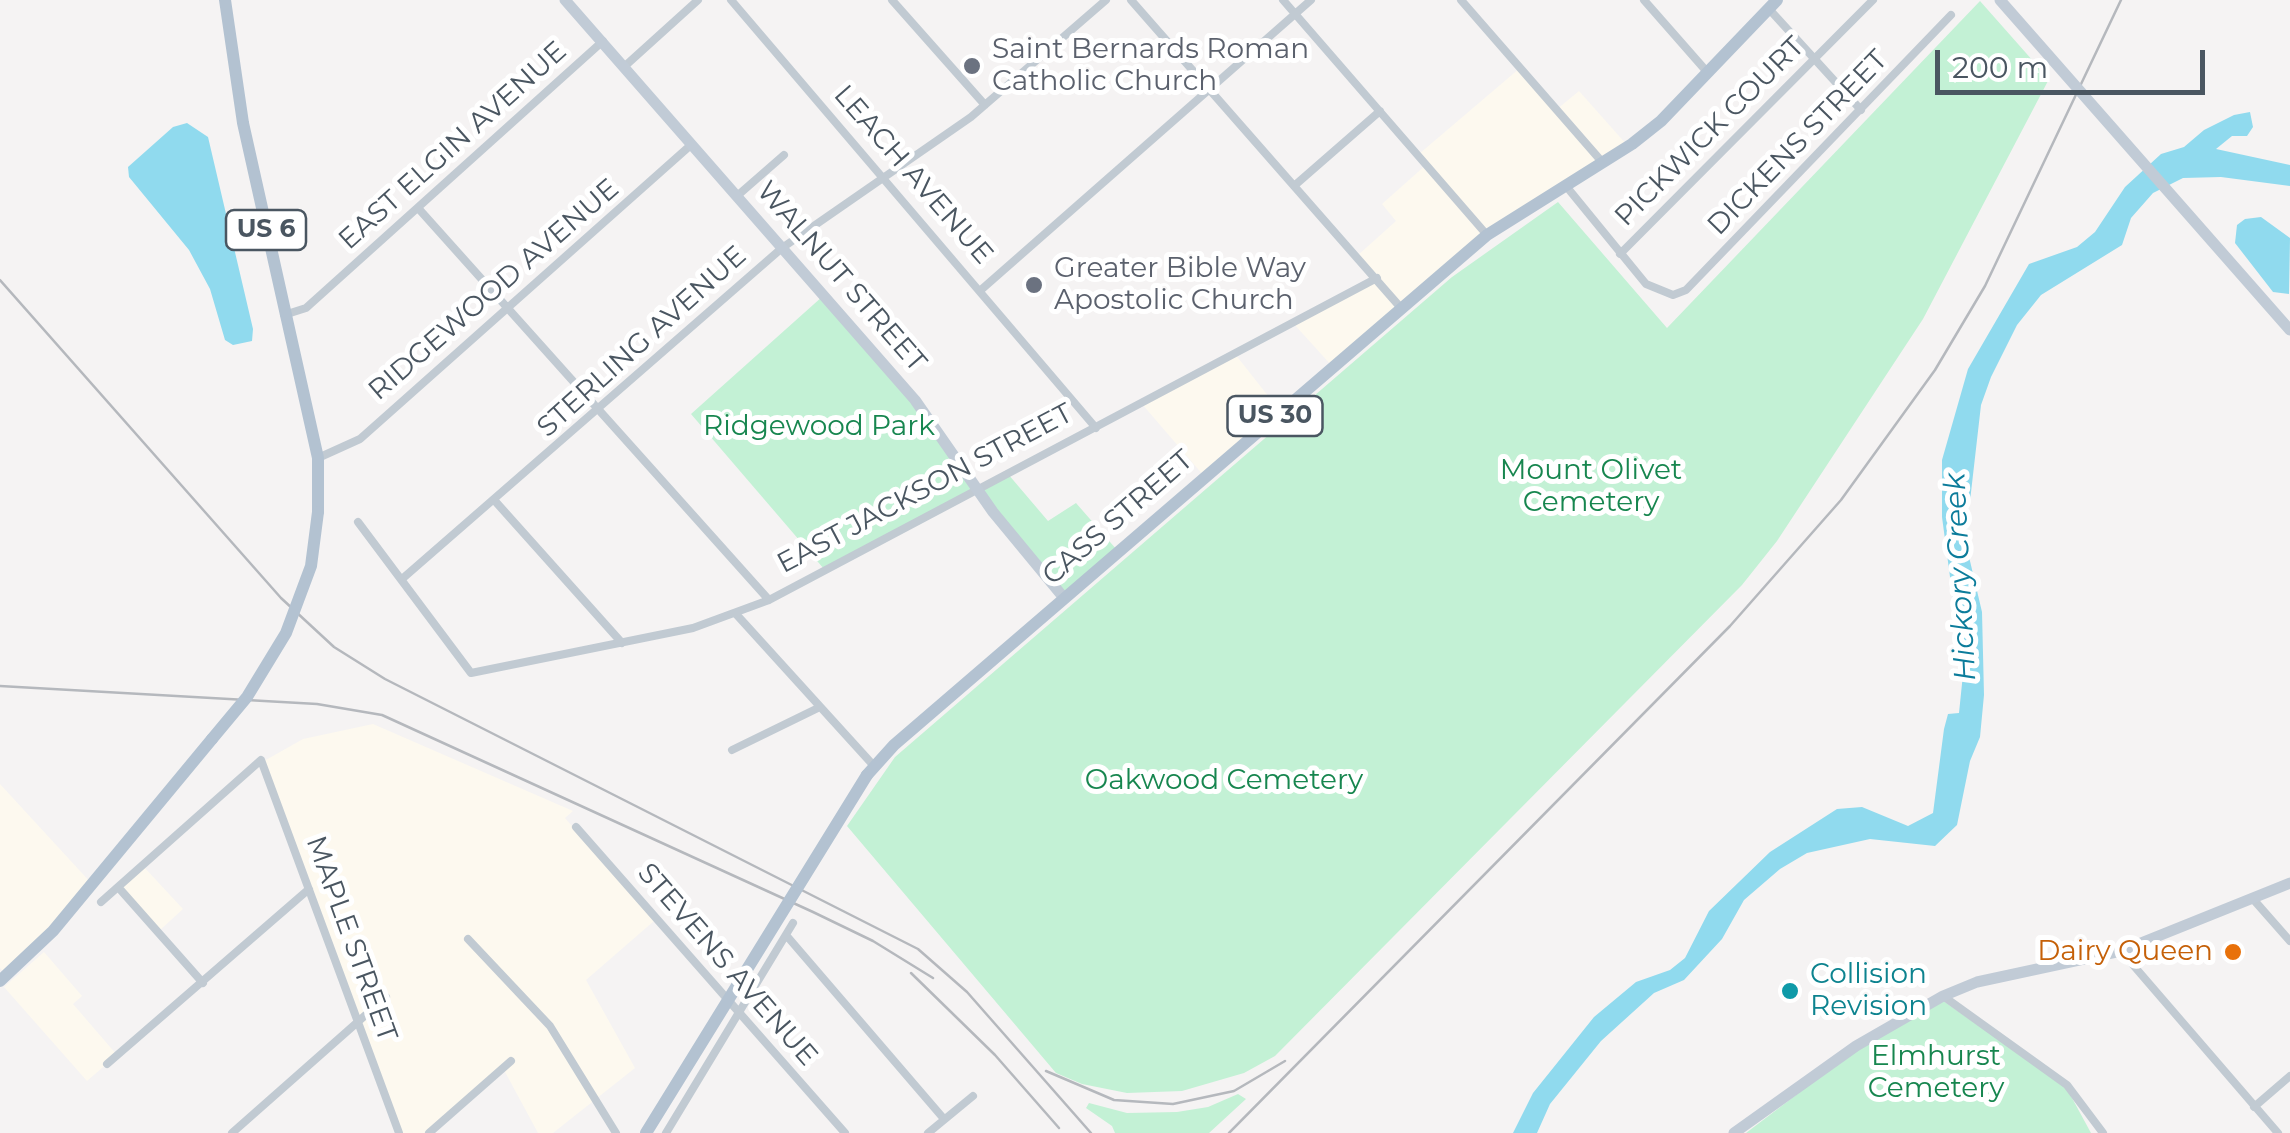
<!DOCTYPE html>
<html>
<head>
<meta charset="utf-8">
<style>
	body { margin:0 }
	#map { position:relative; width:2290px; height:1133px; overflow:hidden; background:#f5f3f3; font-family:Montserrat,sans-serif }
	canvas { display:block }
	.scale { position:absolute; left:1935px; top:50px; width:270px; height:45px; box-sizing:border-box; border:5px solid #4a5661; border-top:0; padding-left:12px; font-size:30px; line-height:35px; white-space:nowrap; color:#4a5661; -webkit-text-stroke:8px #fff; paint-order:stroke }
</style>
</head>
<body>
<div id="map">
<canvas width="2290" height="1133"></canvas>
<div class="scale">200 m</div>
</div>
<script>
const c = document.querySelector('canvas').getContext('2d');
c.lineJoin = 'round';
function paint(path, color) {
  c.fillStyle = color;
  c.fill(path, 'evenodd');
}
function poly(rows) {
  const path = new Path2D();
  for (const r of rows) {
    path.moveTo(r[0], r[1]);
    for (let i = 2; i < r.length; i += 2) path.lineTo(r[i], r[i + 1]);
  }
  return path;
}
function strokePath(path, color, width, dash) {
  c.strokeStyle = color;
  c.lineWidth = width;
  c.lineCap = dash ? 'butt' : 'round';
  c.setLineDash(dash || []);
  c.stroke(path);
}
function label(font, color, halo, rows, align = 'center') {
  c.font = font + ' Montserrat,sans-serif';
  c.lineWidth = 10;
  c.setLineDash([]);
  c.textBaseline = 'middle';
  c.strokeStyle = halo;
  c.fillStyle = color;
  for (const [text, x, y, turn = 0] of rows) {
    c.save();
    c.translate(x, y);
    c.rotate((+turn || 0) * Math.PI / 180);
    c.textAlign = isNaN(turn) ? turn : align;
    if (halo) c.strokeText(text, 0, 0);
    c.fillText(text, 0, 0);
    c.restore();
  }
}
paint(poly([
	[1520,68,1556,110,1579,91,1627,145,1485,235,1332,366,1293,323,1377,279,1357,256,1396,221,1382,204,1427,164,1419,154],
	[1235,354,1280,411,1204,476,1142,404],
	[373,724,573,811,565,818,654,921,586,980,635,1068,553,1133,538,1133,504,1070,431,1133,400,1133,264,761,303,739],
	[0,784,92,884,6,975,0,968],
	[143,866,183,909,159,931,119,887],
	[44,952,82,996,73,1004,117,1055,87,1081,4,987]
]), '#fdf9ef');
paint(poly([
	[1980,1,2049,79,1923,319,1777,541,1742,585,1275,1056,1244,1073,1182,1091,1127,1093,1082,1084,1056,1073,847,826,895,757,1452,277,1558,202,1667,328],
	[823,296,914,400,977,489,824,569,691,414],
	[1008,474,1048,521,1076,503,1117,550,1064,596,979,489],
	[1942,1000,2066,1087,2091,1133,1746,1133,1858,1048],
	[1238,1094,1246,1099,1209,1133,1115,1133,1112,1126,1086,1108,1089,1103,1127,1113,1177,1112,1208,1107]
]), '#c3f1d5');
paint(poly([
	[2250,112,2253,127,2247,136,2232,136,2216,149,2290,165,2290,186,2221,177,2183,178,2153,193,2131,218,2122,245,2041,295,2017,325,1991,377,1981,405,1970,501,1962,527,1982,612,1984,695,1980,737,1970,761,1957,825,1935,846,1870,839,1807,853,1780,869,1744,900,1722,939,1684,980,1654,993,1601,1041,1550,1104,1537,1133,1513,1133,1533,1093,1594,1017,1636,982,1670,970,1685,958,1709,911,1770,852,1837,809,1862,807,1908,826,1933,813,1944,729,1948,714,1959,713,1963,674,1942,517,1942,460,1968,369,2029,264,2077,247,2095,232,2125,187,2161,154,2184,147,2204,130,2234,115],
	[187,123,208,137,253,329,252,341,233,345,225,340,210,289,189,250,129,177,128,167,173,127],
	[2261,217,2290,238,2289,294,2273,292,2235,243,2237,225,2245,219]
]), '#90daee');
strokePath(poly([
	[731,0,1096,428],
	[892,0,985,105],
	[1131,0,1401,308],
	[1283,0,1487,235],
	[1461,0,1603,163],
	[1644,0,1708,73],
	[1769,9,1861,110],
	[625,66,698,0],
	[1294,186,1380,111],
	[1566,186,1646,284,1673,295,1686,290,1951,15],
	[737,196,784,155],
	[418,208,769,600],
	[1620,254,1873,0],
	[982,289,1311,0],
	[284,315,306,308,603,41],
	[318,458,360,439,692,144],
	[495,501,622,643],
	[358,522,471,673,693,628,769,600,1377,278],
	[402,579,782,248,971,117,1106,0],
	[736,614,874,766],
	[732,750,818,708],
	[576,827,845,1133],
	[118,887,203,983],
	[2253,899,2290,941],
	[101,902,261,760,399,1133],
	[786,935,944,1119],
	[468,939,550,1026,616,1133],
	[2121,951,2278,1133],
	[1943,996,2067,1085,2103,1133],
	[107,1064,309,889],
	[2254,1107,2290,1076],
	[232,1133,386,997],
	[429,1133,511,1061],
	[666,1133,793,923],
	[928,1133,973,1096]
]), '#c1cad2', 8);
strokePath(poly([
	[565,0,915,400,993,512,1064,598],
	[1734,1133,1856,1046,1943,996,1977,982,2121,951,2290,883]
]), '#c1cbd6', 11);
strokePath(poly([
	[225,0,243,123,318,458,318,512],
	[867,775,894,745,1487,235,1632,144,1661,121,1777,0],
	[0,981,53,931,212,739]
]), '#b3c2d1', 12);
strokePath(poly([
	[0,280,281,598,334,647,385,679,918,949,967,992,1091,1133],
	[0,686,317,704,382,715,813,912,873,941,933,978],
	[911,973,995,1055,1059,1128],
	[1046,1071,1114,1100,1173,1104,1234,1091,1285,1061],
	[1229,1133,1730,626,1841,500,1935,370,1985,286,2121,0]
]), '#b5b8bd', 2.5);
strokePath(poly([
	[2000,0,2290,330]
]), '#c1cbd6', 11);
strokePath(poly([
	[212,739,247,697,286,633,311,566,318,512],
	[646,1133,867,775]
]), '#b3c2d1', 12);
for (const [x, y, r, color] of [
	[972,66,10,"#6b7280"],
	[1034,285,10,"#6b7280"],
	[2233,952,10,"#e8710a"],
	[1790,991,10,"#0f9aa8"]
]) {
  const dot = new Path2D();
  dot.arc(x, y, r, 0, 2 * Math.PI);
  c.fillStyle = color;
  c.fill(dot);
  strokePath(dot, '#fff', 4);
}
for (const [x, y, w] of [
	[266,230,80],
	[1275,416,95]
]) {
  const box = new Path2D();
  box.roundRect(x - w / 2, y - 20, w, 40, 8);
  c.fillStyle = '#fff';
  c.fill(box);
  strokePath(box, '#4a5661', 2.5);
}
label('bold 25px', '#4a5661', null, [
	["US 6",266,230],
	["US 30",1275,416]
]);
label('28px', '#5b616d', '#fff', [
	["Saint Bernards Roman",992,50],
	["Catholic Church",992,82],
	["Greater Bible Way",1054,269],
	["Apostolic Church",1054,301]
], 'left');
label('28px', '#4a5661', '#fff', [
	["PICKWICK COURT",1710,132,-45],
	["DICKENS STREET",1798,143,-46],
	["EAST ELGIN AVENUE",453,146,-42],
	["LEACH AVENUE",913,175,49],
	["WALNUT STREET",841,277,49],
	["RIDGEWOOD AVENUE",494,290,-41],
	["STERLING AVENUE",642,342,-42],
	["EAST JACKSON STREET",925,489,-28],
	["CASS STREET",1118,518,-41],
	["MAPLE STREET",351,939,70],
	["STEVENS AVENUE",727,965,49]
]);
label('28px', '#17864f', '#fff', [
	["Ridgewood Park",819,427],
	["Mount Olivet",1591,471],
	["Cemetery",1591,503],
	["Oakwood Cemetery",1224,781],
	["Elmhurst",1936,1057],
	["Cemetery",1936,1089]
]);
label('28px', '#c56008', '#fff', [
	["Dairy Queen",2213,952]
], 'right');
label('28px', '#0d838f', '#fff', [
	["Collision",1810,975],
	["Revision",1810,1007]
], 'left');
label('italic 30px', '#0c7c9b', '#fff', [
	["Hickory Creek",1961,577,-93]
]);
</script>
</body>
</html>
